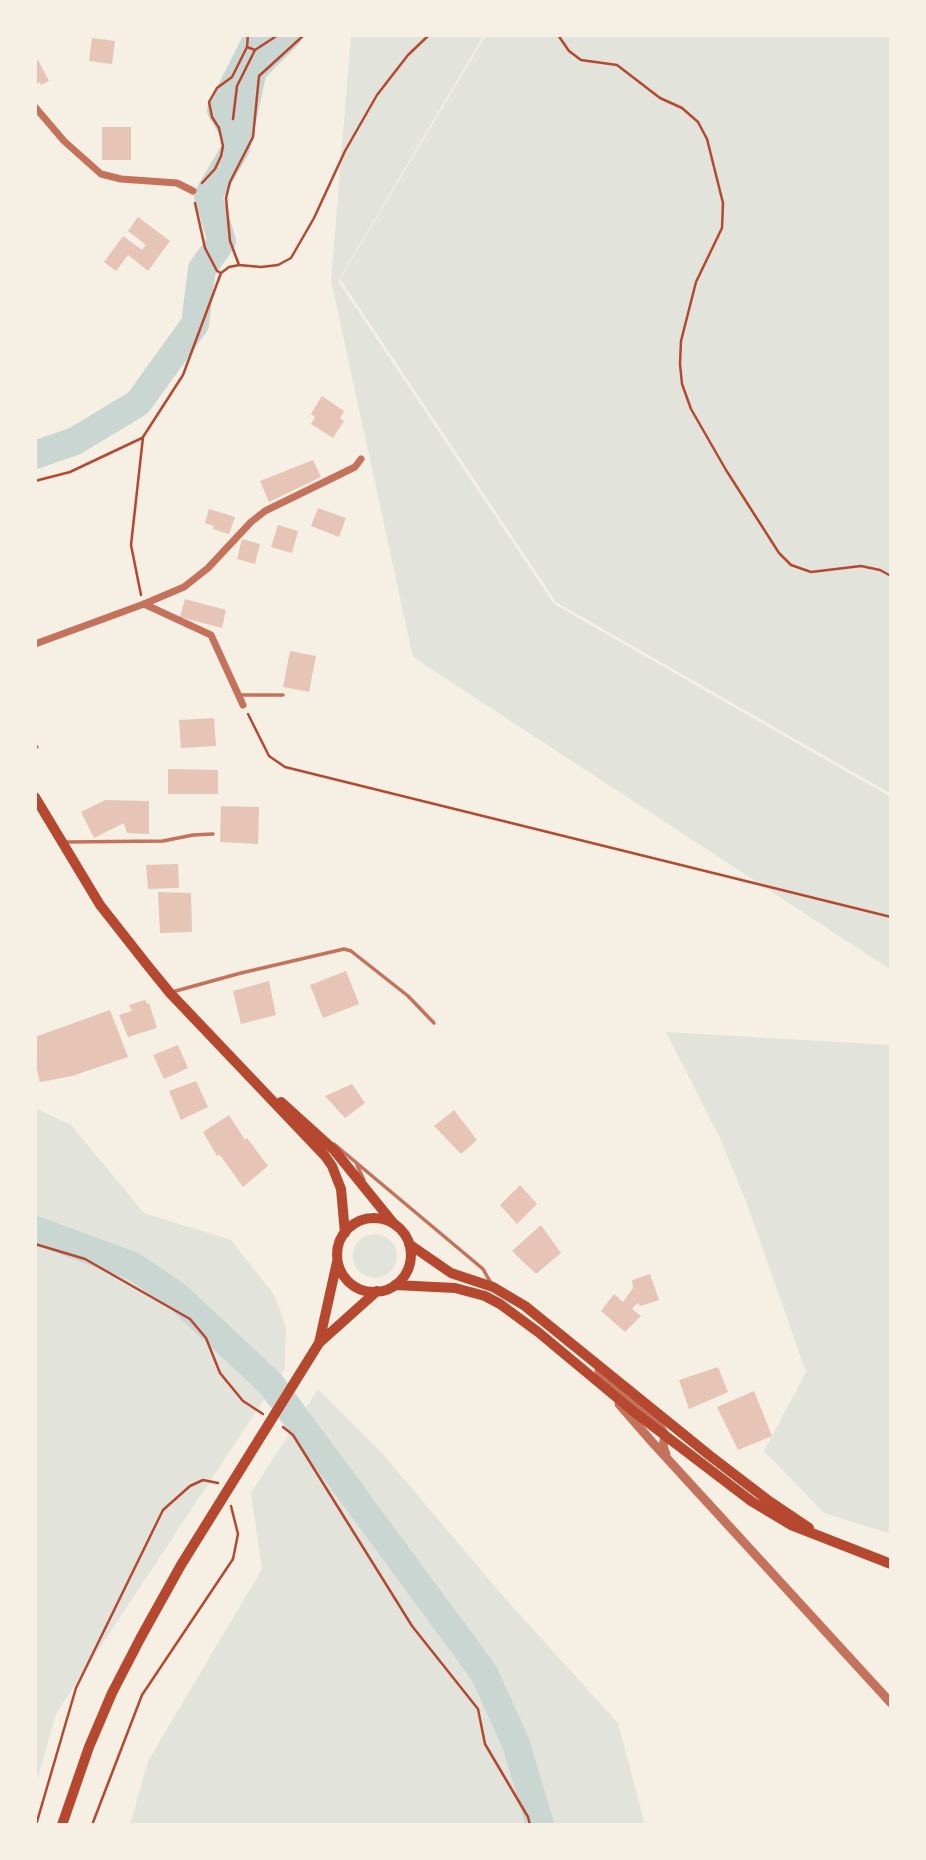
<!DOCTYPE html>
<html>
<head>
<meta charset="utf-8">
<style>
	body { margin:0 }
	#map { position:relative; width:926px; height:1860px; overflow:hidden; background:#f6efe4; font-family:"Source Serif 4",serif }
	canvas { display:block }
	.frame { position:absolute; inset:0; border:37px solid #f6efe4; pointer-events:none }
</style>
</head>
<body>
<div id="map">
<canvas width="926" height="1860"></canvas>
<div class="frame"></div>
</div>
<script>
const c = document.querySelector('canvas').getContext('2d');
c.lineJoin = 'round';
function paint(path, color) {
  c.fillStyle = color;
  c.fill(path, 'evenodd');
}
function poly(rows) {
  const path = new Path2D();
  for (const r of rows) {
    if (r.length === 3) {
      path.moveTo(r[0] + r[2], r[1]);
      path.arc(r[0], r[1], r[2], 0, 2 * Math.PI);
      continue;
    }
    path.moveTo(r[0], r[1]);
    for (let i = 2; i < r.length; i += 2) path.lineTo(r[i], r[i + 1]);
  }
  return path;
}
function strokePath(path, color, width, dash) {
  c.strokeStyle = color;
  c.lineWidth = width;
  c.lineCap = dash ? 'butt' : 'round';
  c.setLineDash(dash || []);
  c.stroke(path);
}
paint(poly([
	[351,35,484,35,338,281,554,604,891,797,891,970,413,657,331,281],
	[486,35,891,35,891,794,556,602,340,279],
	[666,1032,891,1045,891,1534,824,1513,764,1451,806,1372,747,1204,720,1138],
	[35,1108,71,1125,144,1213,231,1240,275,1296,286,1328,285,1368,56,1714,35,1788],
	[375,1256,22],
	[318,1389,382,1453,502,1595,618,1723,645,1825,130,1825,148,1761,262,1569,251,1493]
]), '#e2e4dc');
strokePath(poly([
	[237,137,221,110,259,35],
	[35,455,75,441,138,403,195,324,202,269,222,241,208,196,236,148,253,70,288,35],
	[35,1230,133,1266,176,1295,271,1384,484,1673,516,1744,540,1825]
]), '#c9d6d2', 28);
paint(poly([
	[92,38,115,41,112,64,89,61],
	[35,60,38,60,49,81,41,85,40,82,35,85],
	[102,127,131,127,131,160,102,160],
	[138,217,170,241,148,271,128,255,116,271,104,262,123,236,142,250,146,245,128,231],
	[322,396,344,411,340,418,344,421,333,438,311,424,315,417,311,414],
	[313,460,321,477,269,502,260,481],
	[318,508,346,518,339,537,311,526],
	[209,509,235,517,229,534,213,529,214,526,205,523],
	[278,525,298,531,292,553,271,547],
	[242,539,260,544,255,564,237,559],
	[185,599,226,610,222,628,180,617],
	[290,651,316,656,309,692,283,687],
	[214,718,216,746,181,748,179,720],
	[168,769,218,770,218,794,168,794],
	[105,800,149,801,149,834,127,833,124,823,94,838,81,812],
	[221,806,259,807,258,844,220,842],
	[178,864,179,888,148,889,146,865],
	[158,892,191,893,192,932,160,933],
	[346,971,359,1004,323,1018,310,985],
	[269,981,276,1015,241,1024,233,991],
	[145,1000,147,1004,149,1003,157,1028,128,1037,119,1015,132,1011,129,1005],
	[110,1010,128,1057,72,1076,40,1082,35,1061,35,1037],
	[178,1045,188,1068,164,1079,153,1055],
	[196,1081,208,1107,181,1120,169,1091],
	[352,1084,365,1103,345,1118,325,1096],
	[454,1110,477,1140,461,1154,434,1126],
	[229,1115,245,1140,247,1138,268,1166,243,1187,220,1155,217,1156,203,1132],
	[520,1185,537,1204,517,1224,500,1205],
	[541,1225,561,1253,536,1274,512,1251],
	[650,1274,659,1300,641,1306,637,1303,632,1309,641,1316,625,1332,601,1311,614,1294,623,1302,633,1288,632,1280],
	[718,1367,728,1392,689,1409,679,1380],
	[754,1391,772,1436,738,1450,717,1407]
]), '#e6c5b7');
strokePath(poly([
	[558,35,569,51,581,60,617,65,660,98,682,108,698,122,707,139,723,203,722,228,696,282,681,341,680,364,682,384,691,409,726,470,779,553,791,565,811,572,861,566,880,570,891,576],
	[247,47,255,50,278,35],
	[233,119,237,86,255,50],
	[202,183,215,169,221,156,223,146,219,128,212,117,209,102,217,88,232,77,247,47,248,35],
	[195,203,205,248,217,271,221,273],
	[239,265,230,241,226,198,230,182,253,137,259,76,304,35],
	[35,481,70,472,142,438],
	[141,595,131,545,143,437,183,375,221,273,229,267,239,265,261,267,278,265,291,258,314,218,345,151,377,95,408,55,429,35],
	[248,714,269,756,285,767,891,917],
	[35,1244,85,1259,190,1319,206,1338,220,1373,243,1401,263,1414],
	[283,1427,293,1435,412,1626,478,1709,485,1744,528,1817,530,1825],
	[36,1825,76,1688,163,1510,190,1486,203,1480,218,1483],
	[92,1825,142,1695,233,1559,238,1534,231,1506]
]), '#b5482f', 2.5);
strokePath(poly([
	[240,695,283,695],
	[35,748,37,747],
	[66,842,163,841,193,835,213,834],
	[172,992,241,973,344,949,351,951,408,996,434,1023],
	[334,1144,483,1269,492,1285],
	[357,1165,364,1180]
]), '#c5725c', 3.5);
strokePath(poly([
	[35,107,64,141,101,174,121,179,177,183,193,191],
	[144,604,211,635,243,705],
	[35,644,144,604,184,587,208,568,251,522,265,511,355,467,361,459]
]), '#c5725c', 7);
strokePath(poly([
	[599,1371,659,1425,665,1435,663,1447,666,1454],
	[619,1404,652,1442,891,1703]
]), '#c5725c', 9);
strokePath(poly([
	[35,797,100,905,148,966,170,993,325,1156,332,1166,341,1189,345,1233],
	[281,1102,334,1150,394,1224],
	[374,1255,37],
	[409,1244,451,1273,493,1287,525,1306,709,1455,769,1501,809,1528],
	[395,1285,455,1288,485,1296,500,1304,538,1332,633,1411,751,1501,791,1525,891,1564],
	[319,1343,377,1291],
	[62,1825,89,1747,112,1693,141,1637,181,1565,319,1343,337,1262]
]), '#b5482f', 10);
</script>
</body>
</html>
